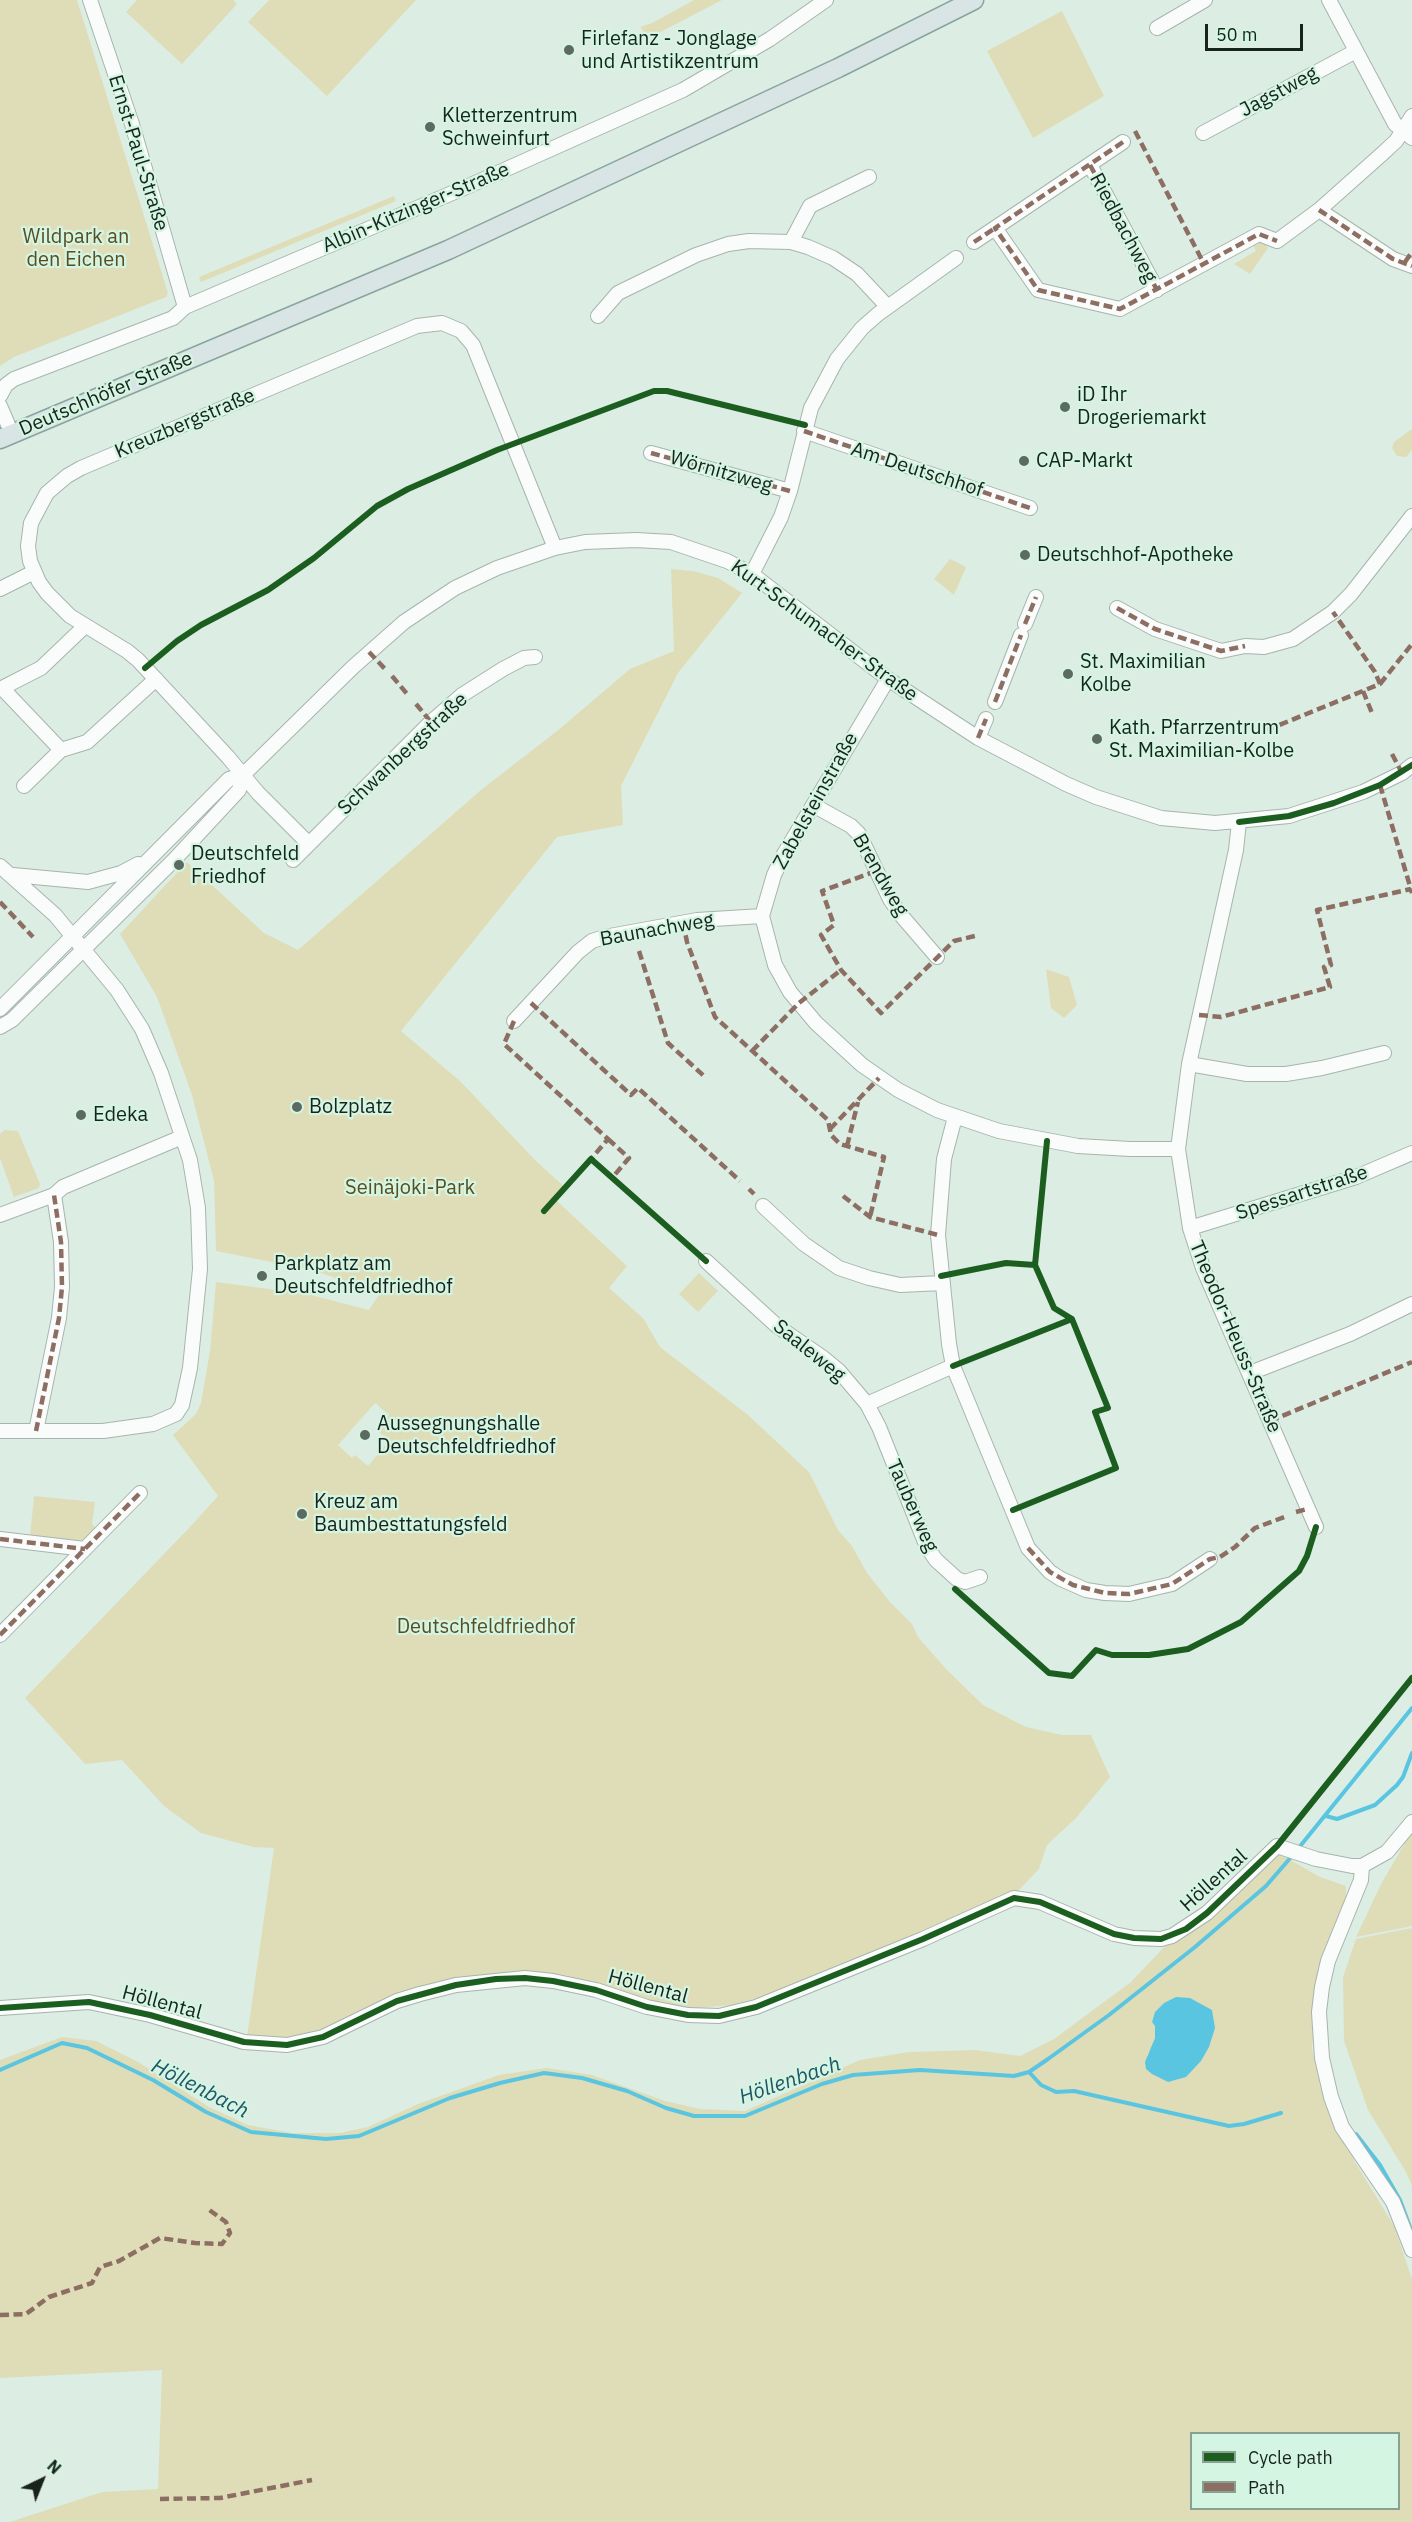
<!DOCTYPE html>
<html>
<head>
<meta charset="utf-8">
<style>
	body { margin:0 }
	#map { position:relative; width:1412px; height:2522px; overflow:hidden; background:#dcede3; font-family:"IBM Plex Sans",sans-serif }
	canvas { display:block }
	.legend { position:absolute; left:1190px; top:2432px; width:210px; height:78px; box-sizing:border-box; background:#d4f5e2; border:2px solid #88a193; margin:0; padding:8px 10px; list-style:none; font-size:18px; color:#17231c }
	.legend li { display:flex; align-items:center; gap:12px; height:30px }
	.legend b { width:30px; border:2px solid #88a193 }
	.north { position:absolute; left:12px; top:2450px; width:60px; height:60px; -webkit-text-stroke:4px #d4f5e2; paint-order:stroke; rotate:43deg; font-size:16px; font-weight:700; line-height:24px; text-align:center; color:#17231c }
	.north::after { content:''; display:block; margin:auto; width:21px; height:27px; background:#17231c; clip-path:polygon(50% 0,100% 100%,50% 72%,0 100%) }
	.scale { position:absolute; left:1205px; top:24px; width:98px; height:27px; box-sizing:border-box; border:3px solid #17231c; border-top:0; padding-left:8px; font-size:18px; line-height:21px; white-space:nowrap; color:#17231c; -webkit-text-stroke:4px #d4f5e2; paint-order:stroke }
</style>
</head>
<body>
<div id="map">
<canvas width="1412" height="2522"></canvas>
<ul class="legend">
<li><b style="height:8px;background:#1b5e20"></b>Cycle path</li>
<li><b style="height:8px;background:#8d6e63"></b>Path</li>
</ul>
<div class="north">N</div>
<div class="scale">50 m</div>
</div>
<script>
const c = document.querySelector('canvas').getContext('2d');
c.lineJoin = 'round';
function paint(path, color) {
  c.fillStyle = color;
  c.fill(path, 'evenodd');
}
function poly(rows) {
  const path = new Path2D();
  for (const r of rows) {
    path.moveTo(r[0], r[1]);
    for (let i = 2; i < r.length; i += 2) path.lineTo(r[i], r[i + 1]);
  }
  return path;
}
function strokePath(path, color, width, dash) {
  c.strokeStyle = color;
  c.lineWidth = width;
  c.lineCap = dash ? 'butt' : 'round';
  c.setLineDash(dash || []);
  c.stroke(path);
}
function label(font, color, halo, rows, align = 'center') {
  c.font = font + ' "IBM Plex Sans",sans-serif';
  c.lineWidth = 4.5;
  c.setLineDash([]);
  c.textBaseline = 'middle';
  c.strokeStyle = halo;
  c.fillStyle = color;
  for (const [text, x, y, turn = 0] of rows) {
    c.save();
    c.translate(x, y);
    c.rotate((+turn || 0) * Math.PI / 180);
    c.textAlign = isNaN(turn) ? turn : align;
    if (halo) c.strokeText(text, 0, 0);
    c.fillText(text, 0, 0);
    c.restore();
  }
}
paint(poly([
	[0,0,77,0,168,293,166,297,14,357,0,366],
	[137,0,233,0,237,4,182,64,126,12],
	[269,0,416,0,327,96,248,22],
	[694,0,722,0,649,38,640,27,652,23],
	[1062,11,1104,96,1033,138,987,51],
	[394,196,396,201,201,282,199,277],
	[1259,237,1268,248,1250,274,1234,264,1256,251,1252,243],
	[1412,429,1412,450,1406,457,1397,456,1392,448,1394,442],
	[950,559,966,567,954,595,934,579],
	[671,569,693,571,718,578,742,593,678,673,621,786,623,825,557,837,401,1031,460,1081,536,1161,567,1189,557,1201,627,1266,609,1288,643,1318,660,1347,748,1415,809,1472,838,1530,852,1546,867,1573,890,1602,912,1624,918,1637,946,1669,983,1705,1026,1727,1062,1735,1091,1735,1110,1777,1076,1818,1047,1845,1039,1869,1016,1893,1006,1895,767,1996,731,2005,697,2008,662,2003,564,1975,516,1971,438,1982,402,1993,323,2031,288,2038,247,2037,274,1848,253,1847,201,1833,164,1806,122,1760,85,1764,25,1698,189,1528,218,1496,173,1435,196,1414,201,1403,210,1351,216,1282,307,1294,369,1310,380,1293,312,1270,216,1251,214,1181,192,1095,157,997,120,934,187,862,264,933,298,950,481,790,557,731,630,669,674,651],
	[375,1403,389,1415,377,1430,389,1441,368,1466,355,1455,352,1458,338,1445],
	[1046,969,1069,977,1077,1005,1064,1018,1051,1008],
	[5,1130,18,1131,40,1184,39,1188,14,1197,0,1158,0,1134],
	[699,1273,718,1291,698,1312,679,1294],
	[34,1496,95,1502,92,1524,97,1529,86,1541,30,1536],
	[1412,1831,1412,1926,1356,1937,1381,1884],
	[1280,1854,1320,1877,1346,1886,1346,1901,1317,2003,1312,2047,1321,2090,1355,2162,1394,2226,1412,2279,1412,2522,10,2522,102,2492,158,2489,162,2370,0,2378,0,2060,62,2037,96,2041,138,2062,209,2107,248,2125,292,2133,340,2133,368,2127,418,2104,499,2075,547,2068,592,2075,665,2101,700,2109,745,2111,860,2060,909,2052,975,2050,1020,2056,1054,2039,1131,1982,1168,1943,1222,1905],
	[1155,2012,1168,2082,1147,2055,1152,2049,1155,2037,1155,2025,1152,2022],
	[1192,2434,1398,2434,1398,2508,1192,2508],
	[1412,1928,1412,2186,1406,2172,1368,2110,1344,2041,1343,1977,1356,1939]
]), '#dfddb8');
paint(poly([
	[1176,1997,1190,1998,1212,2010,1215,2028,1209,2047,1201,2061,1186,2077,1168,2082,1152,2074,1146,2069,1145,2062,1155,2038,1155,2026,1152,2022,1155,2012,1164,2003]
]), '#5ac5e1');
strokePath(poly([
	[1326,1816,1337,1819,1375,1805,1397,1785,1403,1777,1412,1753],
	[1297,1850,1412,1708],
	[0,2070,62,2043,87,2048,153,2080,206,2112,251,2132,326,2139,359,2136,450,2098,500,2083,544,2073,582,2078,627,2091,666,2108,694,2116,745,2116,822,2084,853,2075,920,2070,1014,2076,1029,2072,1048,2059,1109,2015,1195,1947,1266,1886,1292,1856],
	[1029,2072,1041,2085,1056,2092,1074,2091,1229,2126,1244,2124,1281,2113],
	[1356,2134,1380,2165,1400,2200,1410,2227]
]), '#5ac5e1', 4);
const minor = poly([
	[90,0,132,124,185,307],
	[1329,0,1395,124,1412,138],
	[1157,28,1205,0],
	[1203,133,1356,51],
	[1123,142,995,228,1038,290,1120,309,1259,234,1277,241,1319,210,1382,154,1396,141,1412,116],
	[1090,165,1157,290],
	[1319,210,1393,259,1412,266],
	[791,242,810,206,869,177],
	[974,242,995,228],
	[598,316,618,293,696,255,728,244,749,241,791,242,808,247,833,258,857,274,887,306],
	[0,396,6,385,14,379,173,318,185,307,464,188,683,90,770,39,826,0],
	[0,406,12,434],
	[804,431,1030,508],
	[651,453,790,491],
	[752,574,781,517,790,491,811,408,837,359,862,328,878,314,956,258],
	[0,589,34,572],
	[1117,608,1155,629,1221,651,1245,646,1264,647,1293,639,1333,612,1351,594,1412,516],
	[1025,624,1036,597],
	[535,657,524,658,503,669,462,695,431,722,309,844,258,793,228,757,138,660,127,651,70,616,47,593,39,582,30,561,28,546,31,523,47,493,67,476,81,468,417,326,442,323,461,331,473,345,555,548],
	[888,679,784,854,774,875,762,916,775,965,790,992,816,1023,862,1065,898,1090,937,1110,999,1131,1078,1146,1130,1149,1178,1149],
	[2,688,61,750],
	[0,689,41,668,85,626],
	[995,702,1021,635],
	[978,738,986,719],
	[24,786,61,750,87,742,156,679],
	[813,805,851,826,859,834,890,899,900,914,937,957],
	[1239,822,1236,850,1189,1064,1178,1149,1190,1228,1203,1268,1316,1527],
	[293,860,309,844],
	[0,866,55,915,117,990,142,1029,161,1073,190,1160,198,1208,200,1269,190,1368,182,1405,176,1414,153,1424,103,1431,0,1431],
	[13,875,88,882,121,873,138,864],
	[0,1009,229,779,243,775,353,667,404,622,455,588,497,568,555,548,585,542,636,540,671,542,727,561,752,574,888,679,978,738,1066,784,1096,797,1161,818,1215,823,1289,816,1363,792,1402,773,1412,765],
	[514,1021,578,952,592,941,604,937,697,920,762,916],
	[0,1027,12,1020,174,860,239,790,243,775],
	[1189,1064,1247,1074,1286,1074,1322,1068,1384,1053],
	[955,1117,944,1159,938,1235,949,1344,953,1366,1028,1548,1050,1572,1061,1579,1086,1590,1105,1593,1129,1594,1172,1584,1210,1559],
	[763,1206,804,1244,839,1268,869,1278,900,1285,942,1283],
	[0,1215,54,1195,63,1187,182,1137],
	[1190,1228,1356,1177,1412,1153],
	[706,1261,777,1326,822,1357,839,1371,867,1404,953,1366],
	[1250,1373,1350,1334,1412,1304],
	[867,1404,879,1427,927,1547,936,1560,957,1579,965,1582,980,1577],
	[36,1431,59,1318,62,1287,61,1242,54,1195],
	[0,1539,85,1549],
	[0,1635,140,1493],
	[1362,1866,1361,1880,1328,1961,1322,1987,1319,2012,1322,2058,1331,2097,1342,2127,1393,2202,1412,2250],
	[0,2008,89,2002,150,2015,244,2042,287,2045,323,2037,397,2001,420,1994,456,1985,525,1978,553,1981,596,1990,647,2007,688,2015,719,2016,756,2007,923,1939,1014,1898,1040,1902,1114,1934,1134,1938,1161,1939,1172,1936,1207,1913,1277,1846,1316,1859,1352,1866,1362,1866,1387,1852,1412,1822]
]);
const major = poly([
	[0,439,448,250,838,68,974,0]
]);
strokePath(minor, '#a7b4ad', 16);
strokePath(major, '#88a49e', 21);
strokePath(minor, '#fafcfb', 14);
strokePath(major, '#d8e5e4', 18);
strokePath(poly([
	[1135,131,1204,264],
	[1123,142,995,228,1038,290,1120,309,1259,234,1277,241],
	[1090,165,1157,290],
	[1319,210,1393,259,1412,266],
	[974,242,995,228],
	[1405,262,1412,252],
	[804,431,1030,508],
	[651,453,790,491],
	[1117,608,1155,629,1221,651,1245,646],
	[1025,624,1036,597],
	[369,652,385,669],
	[392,676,408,695],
	[1380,684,1412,644],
	[1363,691,1372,713],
	[995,702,1021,635],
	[416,704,431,722],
	[1267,730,1380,684,1375,672,1333,612],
	[978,738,986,719],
	[1392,754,1402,773],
	[1380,785,1412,893],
	[876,871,822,891,834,925,821,935,841,970,881,1013,954,941,979,935],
	[0,902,33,937],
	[683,922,687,942,715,1017,828,1120,831,1135,840,1144,884,1157,870,1217],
	[639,951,668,1043,704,1076],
	[531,1003,631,1095,638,1088,740,1181],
	[1199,1015,1221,1017,1330,987,1324,967,1331,965,1317,910,1411,889],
	[514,1021,504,1044,608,1139,591,1159],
	[752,1051,799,1003,841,970],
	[830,1129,879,1078],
	[608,1139,629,1158,612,1178],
	[847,1146,858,1102],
	[749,1189,754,1194],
	[843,1196,870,1217,938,1235],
	[1270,1421,1412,1362],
	[36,1431,59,1318,62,1287,61,1242,54,1195],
	[1296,1512,1307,1509],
	[0,1539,85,1549],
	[1028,1548,1050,1572,1073,1585,1105,1593,1129,1594,1172,1584,1210,1559,1220,1557,1235,1547,1255,1528,1287,1516],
	[0,1635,140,1493],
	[0,2315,26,2314,49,2297,92,2283,100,2267,119,2261,160,2238,195,2243,222,2244,230,2233,226,2222,208,2209],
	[160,2499,220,2498,312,2480]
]), '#8d6e63', 4.5, [9, 4.5]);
strokePath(poly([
	[145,668,177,641,201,625,268,590,314,558,377,506,408,489,497,450,654,391,667,391,805,425],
	[1239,822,1289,816,1334,803,1380,785,1412,765],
	[544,1211,591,1159,706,1261],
	[941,1276,1006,1263,1035,1265],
	[953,1366,1072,1319],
	[1013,1510,1116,1468,1095,1412,1108,1408,1072,1319,1054,1308,1035,1265,1047,1141],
	[955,1589,1049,1673,1072,1676,1096,1650,1112,1655,1149,1655,1188,1649,1241,1622,1299,1571,1307,1556,1316,1527],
	[0,2008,89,2002,150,2015,244,2042,287,2045,323,2037,397,2001,456,1985,496,1979,525,1978,553,1981,596,1990,647,2007,688,2015,719,2016,756,2007,923,1939,1014,1898,1040,1902,1114,1934,1134,1938,1161,1939,1186,1929,1207,1913,1277,1846,1412,1678]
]), '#1b5e20', 6);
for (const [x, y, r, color] of [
	[569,50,6,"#5c6a62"],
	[430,127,6,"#5c6a62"],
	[1065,407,6,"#5c6a62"],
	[1024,461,6,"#5c6a62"],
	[1025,555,6,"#5c6a62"],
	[1068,674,6,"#5c6a62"],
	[1097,739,6,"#5c6a62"],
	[179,865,6,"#5c6a62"],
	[297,1107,6,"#5c6a62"],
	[81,1115,6,"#5c6a62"],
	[262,1276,6,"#5c6a62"],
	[365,1435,6,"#5c6a62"],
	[302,1514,6,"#5c6a62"]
]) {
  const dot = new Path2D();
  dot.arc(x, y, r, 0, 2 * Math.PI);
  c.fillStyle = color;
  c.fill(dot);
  strokePath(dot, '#d4f5e2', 2);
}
label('20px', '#17231c', '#d4f5e2', [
	["Firlefanz - Jonglage",581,39],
	["und Artistikzentrum",581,62],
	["Kletterzentrum",442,116],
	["Schweinfurt",442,139],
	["iD Ihr",1077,395],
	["Drogeriemarkt",1077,418],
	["CAP-Markt",1036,461],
	["Deutschhof-Apotheke",1037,555],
	["St. Maximilian",1080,662],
	["Kolbe",1080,685],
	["Kath. Pfarrzentrum",1109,728],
	["St. Maximilian-Kolbe",1109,751],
	["Deutschfeld",191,854],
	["Friedhof",191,877],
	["Bolzplatz",309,1107],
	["Edeka",93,1115],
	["Parkplatz am",274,1264],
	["Deutschfeldfriedhof",274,1287],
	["Aussegnungshalle",377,1424],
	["Deutschfeldfriedhof",377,1447],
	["Kreuz am",314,1502],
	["Baumbesttatungsfeld",314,1525]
], 'left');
label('20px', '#17231c', '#d4f5e2', [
	["Jagstweg",1279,92,-28],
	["Ernst-Paul-Straße",138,153,73],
	["Albin-Kitzinger-Straße",416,208,-23],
	["Riedbachweg",1123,228,62],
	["Deutschhöfer Straße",106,394,-23],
	["Kreuzbergstraße",185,424,-23],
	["Am Deutschhof",917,470,18],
	["Wörnitzweg",721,472,16],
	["Kurt-Schumacher-Straße",824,631,36],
	["Schwanbergstraße",403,754,-43],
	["Zabelsteinstraße",816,801,-61],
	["Brendweg",880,875,60],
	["Baunachweg",657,930,-10],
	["Spessartstraße",1302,1193,-18],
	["Theodor-Heuss-Straße",1235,1337,67],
	["Saaleweg",809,1351,39],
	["Tauberweg",912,1506,66],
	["Höllental",1214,1881,-42],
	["Höllental",648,1987,15],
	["Höllental",162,2003,15]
]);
label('20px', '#594d21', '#d4f5e2', [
	["Wildpark an",76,237],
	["den Eichen",76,260],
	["Seinäjoki-Park",410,1188],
	["Deutschfeldfriedhof",486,1627]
]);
label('italic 21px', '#215669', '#d4f5e2', [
	["Höllenbach",790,2081,-19],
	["Höllenbach",200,2089,27]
]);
</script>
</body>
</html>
